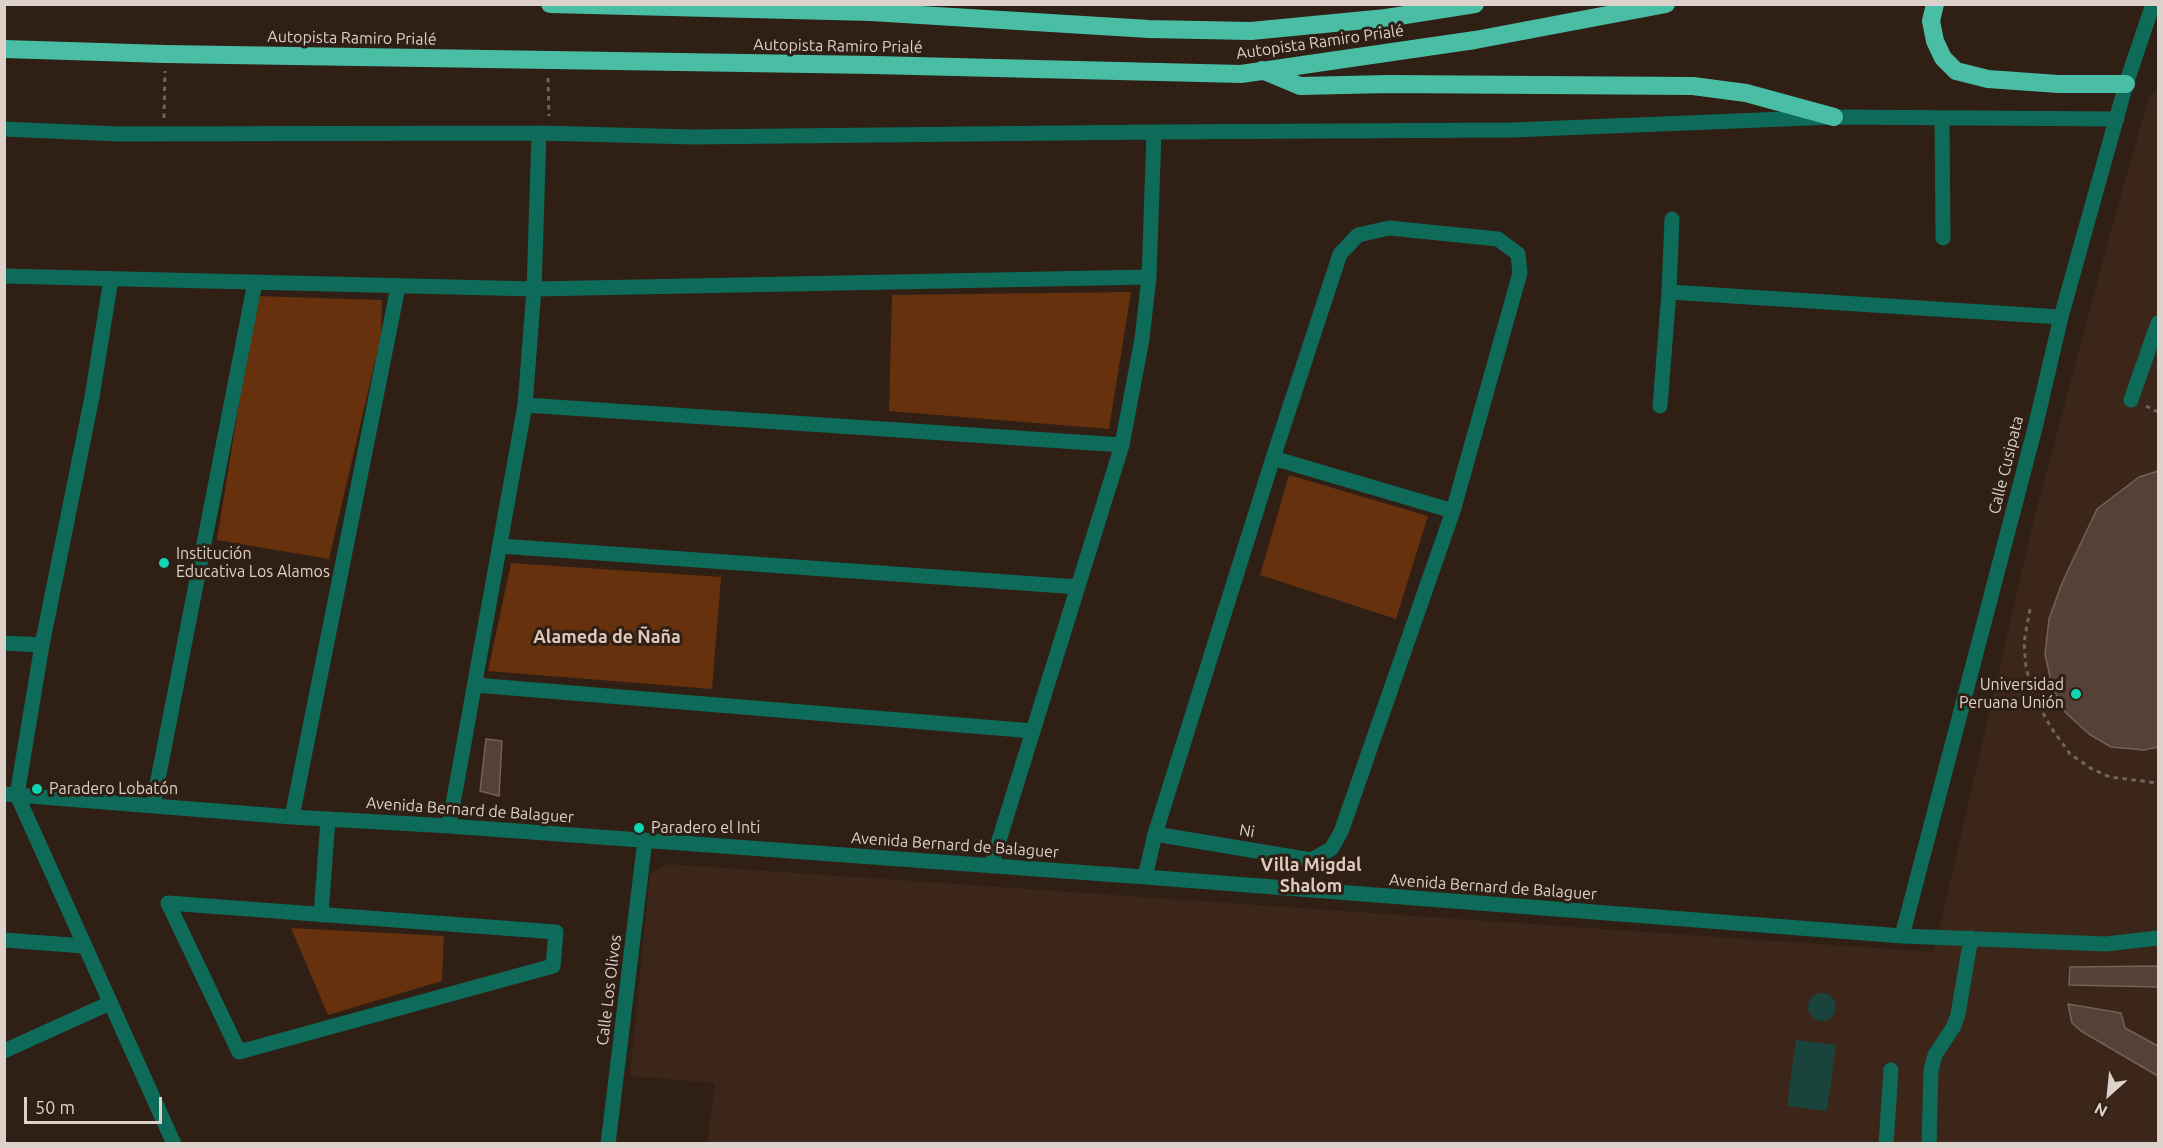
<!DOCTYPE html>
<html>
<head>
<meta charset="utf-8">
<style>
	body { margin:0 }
	#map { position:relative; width:2163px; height:1148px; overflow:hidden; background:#2f1f15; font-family:Ubuntu,sans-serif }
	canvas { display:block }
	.frame { position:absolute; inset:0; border:6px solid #ddd1cb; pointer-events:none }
	.north { position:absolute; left:2079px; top:1064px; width:60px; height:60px; -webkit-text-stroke:4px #2f1f15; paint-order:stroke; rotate:207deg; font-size:16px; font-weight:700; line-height:24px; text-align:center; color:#ddd1cb }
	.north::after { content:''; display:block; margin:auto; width:21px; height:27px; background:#ddd1cb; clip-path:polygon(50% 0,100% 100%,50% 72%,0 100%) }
	.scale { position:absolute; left:24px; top:1097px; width:138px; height:27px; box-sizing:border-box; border:3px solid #ddd1cb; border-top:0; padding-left:8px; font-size:18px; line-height:21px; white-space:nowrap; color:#ddd1cb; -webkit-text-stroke:4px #2f1f15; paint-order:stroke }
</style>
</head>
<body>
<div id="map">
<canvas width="2163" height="1148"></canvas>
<div class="frame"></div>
<div class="north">N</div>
<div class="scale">50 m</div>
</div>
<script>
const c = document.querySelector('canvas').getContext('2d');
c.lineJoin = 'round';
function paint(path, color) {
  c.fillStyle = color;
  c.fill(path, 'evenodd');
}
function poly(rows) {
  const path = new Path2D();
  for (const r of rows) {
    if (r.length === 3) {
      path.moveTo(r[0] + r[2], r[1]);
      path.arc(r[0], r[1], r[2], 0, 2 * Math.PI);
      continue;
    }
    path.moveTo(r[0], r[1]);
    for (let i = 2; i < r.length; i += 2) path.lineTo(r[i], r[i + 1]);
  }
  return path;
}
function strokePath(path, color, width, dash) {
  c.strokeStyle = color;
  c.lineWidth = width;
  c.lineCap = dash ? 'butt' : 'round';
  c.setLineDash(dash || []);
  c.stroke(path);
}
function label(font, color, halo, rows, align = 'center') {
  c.font = font + ' Ubuntu,sans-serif';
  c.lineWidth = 6;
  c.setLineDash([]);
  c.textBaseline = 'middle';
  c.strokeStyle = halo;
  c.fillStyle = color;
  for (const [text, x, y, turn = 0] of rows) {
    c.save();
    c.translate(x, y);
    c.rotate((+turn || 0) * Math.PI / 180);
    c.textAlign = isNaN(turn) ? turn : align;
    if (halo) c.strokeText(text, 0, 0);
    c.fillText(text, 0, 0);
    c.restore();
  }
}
paint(poly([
	[2158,91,2158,1143,707,1144,715,1083,630,1076,650,873,668,864,1934,952,2033,523,2107,245,2149,96]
]), '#3b2619');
paint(poly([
	[1131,292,1109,429,889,411,892,295],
	[256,296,382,300,381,336,329,559,217,540],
	[1289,475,1428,516,1396,619,1260,575],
	[511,563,721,577,712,689,488,671],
	[291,928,444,936,442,981,328,1015]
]), '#66310c');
paint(poly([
	[1822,1007,14],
	[1796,1040,1836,1045,1827,1111,1787,1106]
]), '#1a443b');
const building = poly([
	[2158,471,2158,747,2144,750,2111,747,2089,734,2065,712,2052,686,2045,654,2049,619,2062,583,2097,509,2139,477,2158,471],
	[486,739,502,741,499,796,480,791,486,739],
	[2158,966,2158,987,2069,985,2070,967,2158,966],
	[2068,1004,2121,1013,2125,1028,2158,1046,2158,1076,2081,1031,2072,1023,2068,1004]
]);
paint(building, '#544137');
strokePath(building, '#756156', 1.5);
strokePath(poly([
	[548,78,549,116],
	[164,118,165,71],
	[2146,406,2158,412],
	[2030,609,2024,642,2026,668,2034,696,2050,726,2070,754,2092,769,2110,777,2158,783]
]), '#72645b', 3, [4.5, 4.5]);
strokePath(poly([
	[1942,118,1943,238],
	[4,129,119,134,539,133,693,137,1154,132,1512,130,1834,117,2117,119],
	[4,276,534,289,1149,277],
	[111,279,92,397,42,645,17,795,174,1144],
	[1669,292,2061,317],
	[2131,400,2158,323],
	[525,405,1122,445],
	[1660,406,1669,292,1672,219],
	[1273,458,1453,511],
	[500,546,1078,587],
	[4,643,42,645],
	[475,685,1033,731],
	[4,794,292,817,449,826,1145,877,1902,936,2106,944,2158,938],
	[153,805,255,282],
	[292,817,398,287],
	[449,826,525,405,534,289,539,133],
	[991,866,1122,445,1142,339,1149,277,1154,132],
	[1145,877,1155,834,1273,458,1340,254,1358,235,1389,228,1498,239,1518,254,1520,273,1453,511,1341,832,1331,849,1311,860,1155,834],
	[168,903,556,932,553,966,239,1052,168,903],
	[321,915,328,819],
	[1902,936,2035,428,2061,317,2126,84,2153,4],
	[4,940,84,946],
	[4,1051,110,1003],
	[608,1144,645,840],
	[1886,1144,1891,1070],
	[1929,1144,1931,1070,1935,1055,1954,1026,1958,1014,1971,938]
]), '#0e6a59', 15);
strokePath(poly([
	[550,4,871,12,1149,29,1251,31,1386,18,1475,4],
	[1935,4,1931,21,1935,41,1943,58,1956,71,1988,79,2058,84,2126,84],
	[4,49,165,54,873,65,1241,74,1475,40,1666,4],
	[1262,70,1300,86,1388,84,1693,86,1746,93,1834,117]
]), '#49bea5', 18);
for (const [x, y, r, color] of [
	[164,563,6,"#10d5b4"],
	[2076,694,6,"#10d5b4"],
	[37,789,6,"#10d5b4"],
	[639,828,6,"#10d5b4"]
]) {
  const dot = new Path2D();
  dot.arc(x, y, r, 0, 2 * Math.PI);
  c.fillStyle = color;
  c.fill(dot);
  strokePath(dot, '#2f1f15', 2);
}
label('16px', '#ddd1cb', '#2f1f15', [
	["Autopista Ramiro Prialé",352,38,1],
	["Autopista Ramiro Prialé",1320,42,-8],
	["Autopista Ramiro Prialé",838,46,1],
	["Calle Cusipata",2006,465,-76],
	["Avenida Bernard de Balaguer",470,810,4],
	["Ni",1247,831,10],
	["Avenida Bernard de Balaguer",955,845,4],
	["Avenida Bernard de Balaguer",1493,887,4],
	["Calle Los Olivos",609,990,-83]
]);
label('16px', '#ddd1cb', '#2f1f15', [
	["Institución",176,554],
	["Educativa Los Alamos",176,572],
	["Universidad",2064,685,"right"],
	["Peruana Unión",2064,703,"right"],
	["Paradero Lobatón",49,789],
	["Paradero el Inti",651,828]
], 'left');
label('bold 18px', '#dfc8bc', '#2f1f15', [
	["Alameda de Ñaña",607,637],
	["Villa Migdal",1311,865],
	["Shalom",1311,886]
]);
</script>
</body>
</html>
